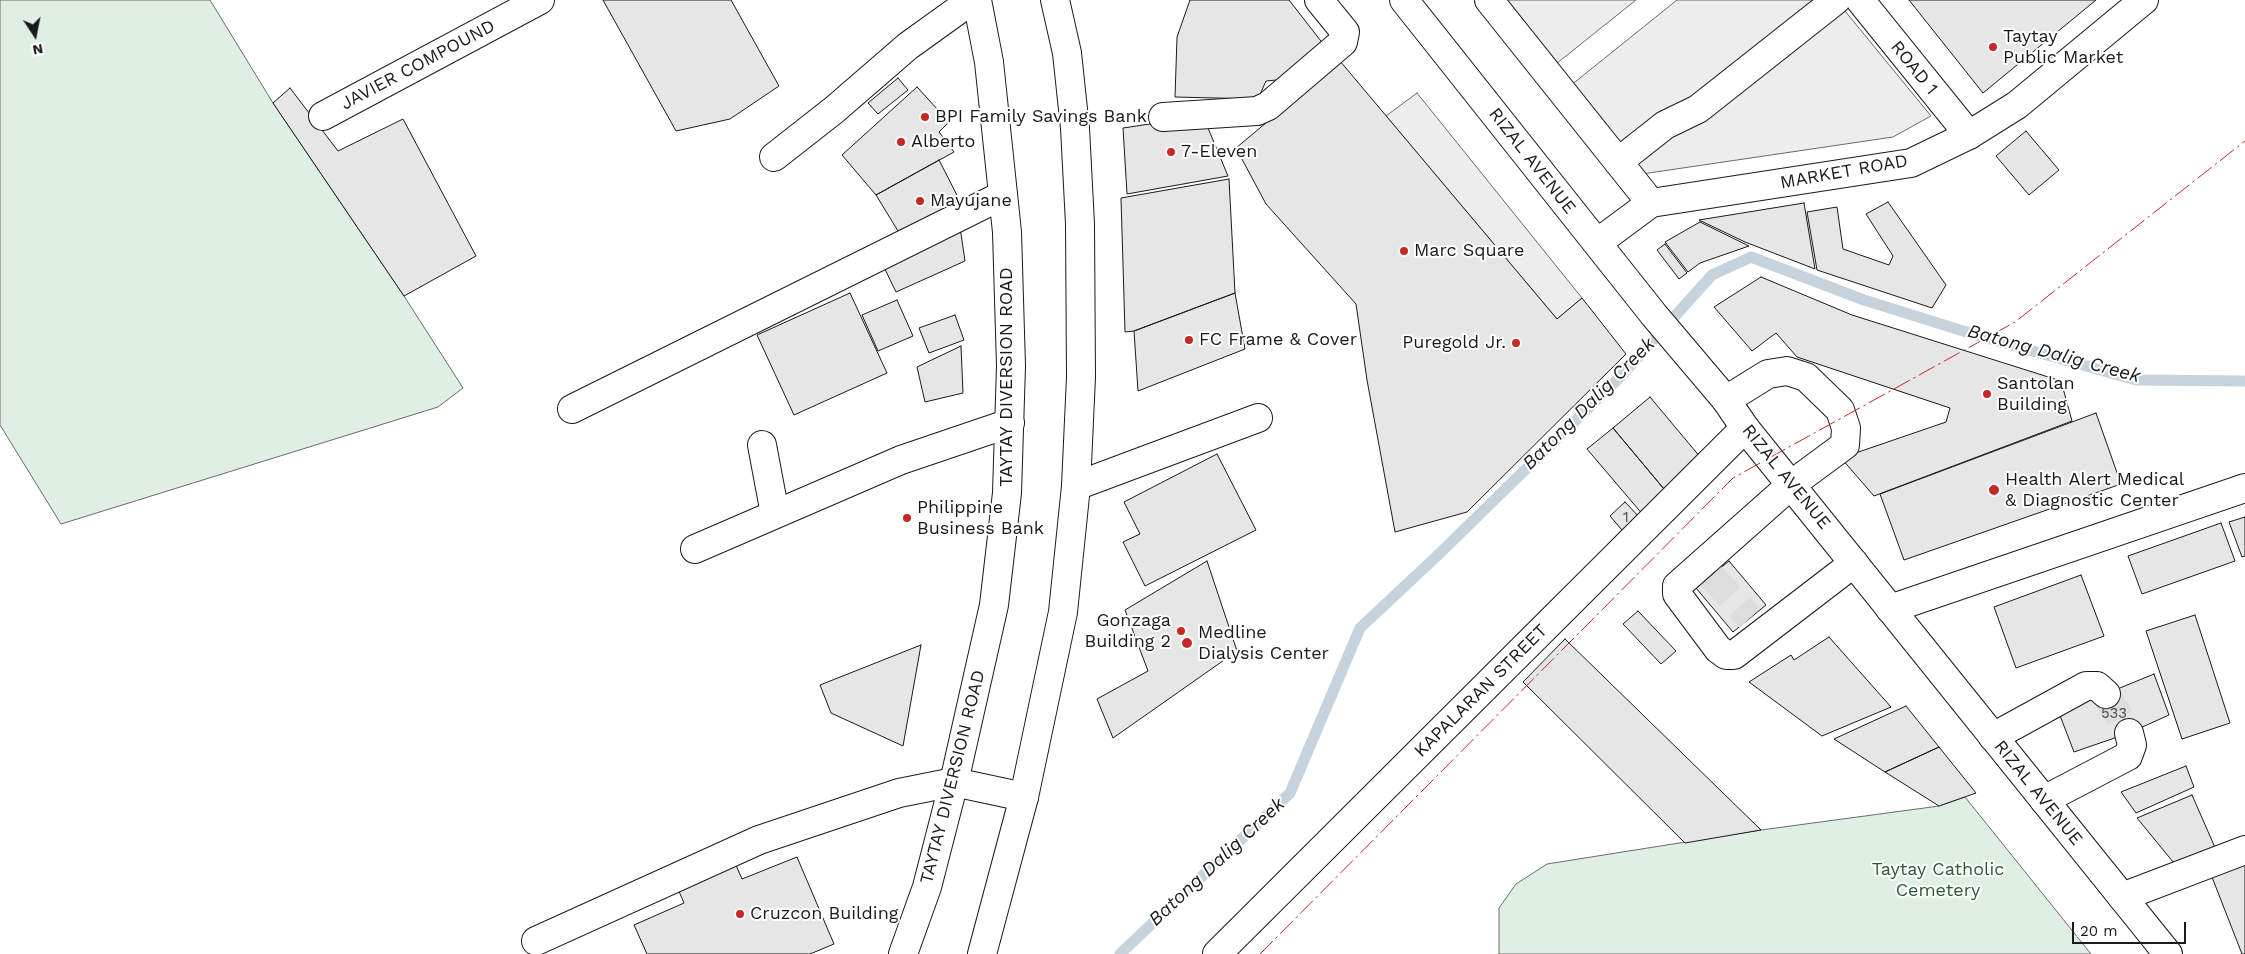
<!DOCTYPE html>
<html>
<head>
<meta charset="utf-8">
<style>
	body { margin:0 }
	#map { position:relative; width:2245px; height:954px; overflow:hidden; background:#fff; font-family:"Work Sans",sans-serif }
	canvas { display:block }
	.north { position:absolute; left:10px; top:10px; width:50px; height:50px; -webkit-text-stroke:4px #fff; paint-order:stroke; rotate:169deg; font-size:14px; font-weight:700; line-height:20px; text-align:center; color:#1a1a1a }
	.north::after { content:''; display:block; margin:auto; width:18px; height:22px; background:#1a1a1a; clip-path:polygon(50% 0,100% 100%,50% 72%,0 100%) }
	.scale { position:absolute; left:2072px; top:922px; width:114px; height:22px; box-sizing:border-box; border:2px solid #1a1a1a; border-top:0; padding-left:6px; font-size:15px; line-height:18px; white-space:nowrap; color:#1a1a1a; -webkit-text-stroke:4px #fff; paint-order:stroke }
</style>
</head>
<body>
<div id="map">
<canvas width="2245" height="954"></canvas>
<div class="north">N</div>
<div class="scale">20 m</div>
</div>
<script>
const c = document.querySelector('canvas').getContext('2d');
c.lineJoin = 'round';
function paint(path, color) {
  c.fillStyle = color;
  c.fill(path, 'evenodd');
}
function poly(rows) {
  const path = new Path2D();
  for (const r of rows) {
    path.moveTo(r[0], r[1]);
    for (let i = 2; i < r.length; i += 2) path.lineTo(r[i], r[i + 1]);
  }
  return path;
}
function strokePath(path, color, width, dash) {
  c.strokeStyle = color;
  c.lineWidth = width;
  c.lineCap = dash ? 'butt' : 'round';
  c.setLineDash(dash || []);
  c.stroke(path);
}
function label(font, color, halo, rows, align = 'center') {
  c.font = font + ' "Work Sans",sans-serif';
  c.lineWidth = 4;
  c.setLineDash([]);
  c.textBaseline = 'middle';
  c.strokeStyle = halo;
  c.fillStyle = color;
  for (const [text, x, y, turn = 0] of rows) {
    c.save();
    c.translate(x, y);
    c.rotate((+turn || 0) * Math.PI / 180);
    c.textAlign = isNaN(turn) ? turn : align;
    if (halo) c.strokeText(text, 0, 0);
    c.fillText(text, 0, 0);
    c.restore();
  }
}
const green = poly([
	[0,0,210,0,273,103,404,296,463,388,438,407,61,524,0,425,0,0],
	[1965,797,2091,954,1499,954,1499,908,1516,884,1547,864,1761,830,1939,806,1965,797]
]);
paint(green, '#e0efe3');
strokePath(green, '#6a6a6a', 1);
const parking = poly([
	[1497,0,1636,0,1551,68,1497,0],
	[1677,0,1836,0,1931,116,1893,137,1642,174,1570,86,1677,0],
	[1417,93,1582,298,1557,319,1386,116,1417,93]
]);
paint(parking, '#ededed');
strokePath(parking, '#6a6a6a', 1);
strokePath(poly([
	[1120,954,1290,793,1360,628,1438,555,1621,376,1712,275,1751,257,1864,300,1976,335,2136,380,2245,381]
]), '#c6d2dc', 11);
const building = poly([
	[603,0,731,0,779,86,730,119,676,131,603,0],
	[1190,0,1289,0,1324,45,1287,79,1266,81,1258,99,1175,97,1177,37,1190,0],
	[1909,0,2096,0,1983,93,1909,0],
	[1340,61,1557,319,1582,298,1626,354,1467,512,1395,532,1367,380,1356,304,1266,204,1236,148,1340,61],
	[898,78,908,90,878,114,868,103,898,78],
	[917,87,949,122,939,132,954,152,876,195,842,155,917,87],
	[290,88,338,151,403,119,476,256,404,296,273,103,290,88],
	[1203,116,1228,176,1127,194,1123,128,1203,116],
	[2026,131,2059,170,2029,195,1996,156,2026,131],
	[939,160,963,207,901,236,876,195,939,160],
	[1229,179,1235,293,1134,331,1125,332,1121,198,1229,179],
	[1888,202,1946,285,1932,308,1817,270,1807,212,1837,207,1843,249,1889,265,1893,256,1866,214,1888,202],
	[1804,203,1815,269,1745,242,1699,220,1804,203],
	[1700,222,1749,246,1700,263,1688,272,1665,242,1700,222],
	[960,227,965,261,896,292,882,263,960,227],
	[1665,244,1687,273,1679,279,1657,250,1665,244],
	[1761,277,1852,315,2061,381,2072,421,1874,496,1841,458,1946,422,1950,408,1797,357,1776,333,1752,351,1714,307,1761,277],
	[850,293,887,373,794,415,757,335,850,293],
	[1235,293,1245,349,1138,391,1134,331,1235,293],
	[897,300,913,336,878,351,862,315,897,300],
	[955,315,964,340,929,353,919,328,955,315],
	[961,346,963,393,925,402,917,367,961,346],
	[1650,397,1706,464,1669,495,1613,428,1650,397],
	[2096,413,2121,484,1904,560,1880,494,2096,413],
	[1613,428,1669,495,1644,516,1587,449,1613,428],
	[1217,454,1256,530,1145,586,1123,542,1140,534,1124,502,1217,454],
	[1625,502,1642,520,1627,536,1610,516,1625,502],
	[2245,517,2245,556,2242,557,2229,522,2245,517],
	[2221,523,2235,561,2142,594,2128,556,2221,523],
	[1207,561,1237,651,1113,738,1097,699,1148,671,1125,610,1207,561],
	[1729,561,1766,605,1733,632,1696,588,1729,561],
	[2081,575,2104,636,2016,668,1994,607,2081,575],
	[1638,611,1676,651,1661,664,1623,624,1638,611],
	[2195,615,2230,723,2182,739,2146,631,2195,615],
	[1829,637,1891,707,1822,736,1749,682,1791,655,1794,660,1829,637],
	[1565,639,1761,830,1685,843,1523,682,1565,639],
	[921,645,903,746,831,713,820,685,921,645],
	[2154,674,2169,715,2129,733,2074,752,2059,713,2154,674],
	[1906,706,1939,747,1885,772,1834,739,1906,706],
	[1939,747,1976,793,1939,806,1885,772,1939,747],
	[2186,766,2194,787,2136,813,2121,792,2186,766],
	[2192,795,2217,852,2178,868,2137,818,2192,795],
	[732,856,742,879,797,857,834,944,810,954,647,954,634,925,684,903,674,880,732,856],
	[2245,858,2245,954,2242,954,2210,872,2245,858]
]);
paint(building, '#e6e6e6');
strokePath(building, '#1a1a1a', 1);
strokePath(poly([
	[1711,576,1750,618],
	[2106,694,2129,733]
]), '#ddd', 28, [28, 14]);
const minor = poly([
	[1489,0,1651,203],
	[1860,0,1969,135],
	[323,116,540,0],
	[1163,117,1257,111,1268,106,1343,42,1345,32,1319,0],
	[774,157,834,110,908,46,972,0],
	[1618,162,1665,125,1698,109,1836,0],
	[1726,400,1768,374,1787,371,1806,377,1840,410,1846,428,1845,445,1792,484,1677,586,1677,594,1718,649,1726,655,1734,655,1854,563],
	[572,409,1003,195],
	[762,445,775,514],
	[1076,486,1258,418],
	[695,549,901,460,1010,423],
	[1890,609,2245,488],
	[1993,737,2086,686,2097,686,2106,694],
	[2044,800,2128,756,2132,745,2129,733],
	[2122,897,2245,850],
	[536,941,759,840,899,793,954,782,1024,797],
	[1217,954,1745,428]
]);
const major = poly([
	[1404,0,1654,315,1726,400,1745,428,2168,954],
	[1597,243,1651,203,1911,163,1969,135,2017,105,2144,0],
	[903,954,927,887,954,782,994,605,1007,493,1011,366,1007,232,989,62,977,0],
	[982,954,1024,797,1063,612,1076,486,1081,377,1080,224,1075,128,1067,53,1055,0]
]);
strokePath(minor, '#1a1a1a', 30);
strokePath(major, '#1a1a1a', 30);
strokePath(minor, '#fff', 28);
strokePath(major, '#fff', 28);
strokePath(poly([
	[1260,954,1733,478,2015,322,2245,141]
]), '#c62828', 1, [18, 4, 2.5, 4]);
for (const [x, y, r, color] of [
	[1993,47,5,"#c62828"],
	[925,117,5,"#c62828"],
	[901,142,5,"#c62828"],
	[1171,152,5,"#c62828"],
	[920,201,5,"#c62828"],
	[1404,251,5,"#c62828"],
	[1189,340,5,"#c62828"],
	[1516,343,5,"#c62828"],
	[1987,394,5,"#c62828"],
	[1994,490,6,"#c62828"],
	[907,518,5,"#c62828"],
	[1181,631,5,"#c62828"],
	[1187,643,6,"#c62828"],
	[740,914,5,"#c62828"]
]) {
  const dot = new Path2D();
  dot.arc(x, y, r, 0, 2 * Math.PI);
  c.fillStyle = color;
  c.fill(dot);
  strokePath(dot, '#fff', 2);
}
label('15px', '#4d4d4d', null, [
	["1",1626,518],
	["533",2114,714]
]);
label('18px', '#1a1a1a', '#fff', [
	["Taytay",2003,37],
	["Public Market",2003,58],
	["BPI Family Savings Bank",935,117],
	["Alberto",911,142],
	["7-Eleven",1181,152],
	["Mayujane",930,201],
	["Marc Square",1414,251],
	["FC Frame & Cover",1199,340],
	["Puregold Jr.",1506,343,"right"],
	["Santolan",1997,384],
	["Building",1997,405],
	["Health Alert Medical",2005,480],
	["& Diagnostic Center",2005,501],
	["Philippine",917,508],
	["Business Bank",917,529],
	["Gonzaga",1171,621,"right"],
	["Building 2",1171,642,"right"],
	["Medline",1198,633],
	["Dialysis Center",1198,654],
	["Cruzcon Building",750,914]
], 'left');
label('18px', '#1a1a1a', '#fff', [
	["JAVIER COMPOUND",418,65,-28],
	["ROAD 1",1914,68,51],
	["RIZAL AVENUE",1532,161,52],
	["MARKET ROAD",1844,172,-10],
	["TAYTAY DIVERSION ROAD",1007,377,-90],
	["RIZAL AVENUE",1786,477,51],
	["KAPALARAN STREET",1481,691,-45],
	["TAYTAY DIVERSION ROAD",953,777,-76],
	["RIZAL AVENUE",2038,793,51]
]);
label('18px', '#2b5a34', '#fff', [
	["Taytay Catholic",1938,870],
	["Cemetery",1938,891]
]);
label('italic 19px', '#1a1a1a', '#fff', [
	["Batong Dalig Creek",2054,354,15],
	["Batong Dalig Creek",1589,404,-45],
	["Batong Dalig Creek",1217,862,-43]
]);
</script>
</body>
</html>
